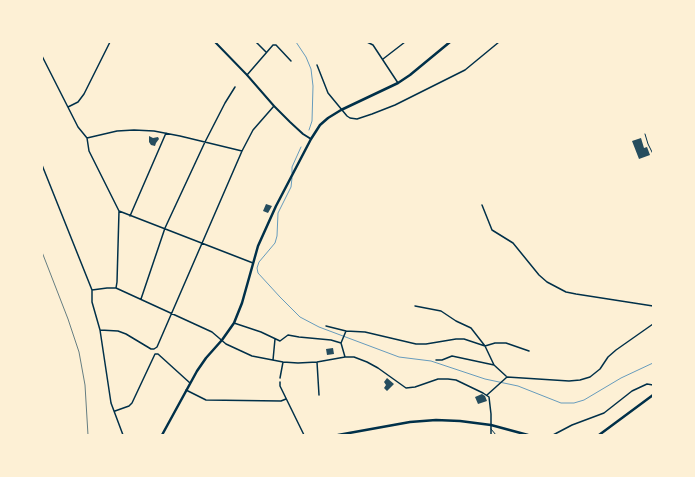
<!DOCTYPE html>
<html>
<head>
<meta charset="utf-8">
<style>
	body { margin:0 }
	#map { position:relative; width:695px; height:477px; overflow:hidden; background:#fdf0d5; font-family:"Roboto Serif",serif }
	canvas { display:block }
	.frame { position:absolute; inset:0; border:43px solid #fdf0d5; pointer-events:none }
</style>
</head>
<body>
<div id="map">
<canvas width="695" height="477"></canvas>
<div class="frame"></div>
</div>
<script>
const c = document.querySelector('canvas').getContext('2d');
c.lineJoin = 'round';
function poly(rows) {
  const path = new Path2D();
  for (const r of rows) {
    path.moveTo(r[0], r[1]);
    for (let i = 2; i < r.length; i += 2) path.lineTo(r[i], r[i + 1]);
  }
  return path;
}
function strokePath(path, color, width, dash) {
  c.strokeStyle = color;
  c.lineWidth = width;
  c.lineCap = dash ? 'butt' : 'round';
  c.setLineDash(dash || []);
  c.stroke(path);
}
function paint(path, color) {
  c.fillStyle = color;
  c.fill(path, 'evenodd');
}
strokePath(poly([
	[296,42,306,57,311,69,313,86,312,121,309,130],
	[292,173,292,167,301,147],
	[292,178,291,187,278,213,277,236,275,243,259,262,257,268,258,273,280,297,300,317,319,327,399,357,431,361,485,379,518,386,561,403,574,403,584,400,621,378,653,363]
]), '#669bbc', 1);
paint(poly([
	[149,136,153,138,158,137,159,139,156,143,155,146,151,145,149,142],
	[641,138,644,148,647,147,650,155,639,159,632,141],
	[266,204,272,206,268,213,263,211],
	[333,348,334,354,327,355,326,349],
	[387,378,394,384,387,391,384,388,386,385,384,382],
	[482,394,485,396,487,401,478,404,475,397]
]), '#264d5e');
strokePath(poly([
	[645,134,648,144,653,154],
	[491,429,496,435]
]), '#003049', 1);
strokePath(poly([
	[256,42,266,52],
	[367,42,373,45,398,83],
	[42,56,78,127,87,138,89,151,119,211,117,282,116,288],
	[383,59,405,42],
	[317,65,328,93,347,116,350,118,357,119,372,114,395,105,465,70,499,42],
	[247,75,273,45,276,45,291,61],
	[68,107,78,102,84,94,110,42],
	[87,138,117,131,134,130,154,131,180,136,242,151],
	[42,165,92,290,92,302,100,330,111,403,123,435],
	[482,205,492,230,513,243,539,275,547,282,566,292,576,294,653,306],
	[119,211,253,263],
	[130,216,166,133],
	[92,290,107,288,116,288,212,332,226,344,252,356,283,362,298,363,317,362,345,357,354,357,367,362,378,368,406,388,415,387,438,379,448,379,456,380,483,393,489,397,491,414,491,435],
	[141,299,165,228,205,142,225,103,235,87],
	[415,306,441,311,456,321,471,328,485,346,494,365,506,376],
	[234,323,261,332,280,341,288,335,299,337,331,340,341,343],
	[326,326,346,331,365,332,416,344,426,344,456,339,464,339,485,346],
	[100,330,118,331,126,334,151,349,154,349,157,347,242,151,253,130,274,106],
	[485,346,495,343,506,343,529,351],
	[345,357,341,343,346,331],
	[273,360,275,339],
	[436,360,442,360,452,356,494,365],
	[317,362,319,395],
	[280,378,283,362],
	[280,382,280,386,304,435],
	[186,390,206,400,281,401,286,399],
	[487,395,507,377,569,381,580,380,590,377,600,369,608,357,616,350,653,324],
	[115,411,129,406,132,403,155,354,158,354,190,383],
	[553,435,572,425,604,413,632,391,647,384,653,385]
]), '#003049', 1.5);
strokePath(poly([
	[215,42,247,75,274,106,290,122,303,134,311,139]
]), '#003049', 2);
strokePath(poly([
	[162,435,197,371,206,358,222,340,234,323,242,303,258,246,276,206,311,139,320,125,328,118,341,110,398,83,410,75,450,42],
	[338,435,410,422,436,420,460,421,491,425,528,435],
	[599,435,653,395]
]), '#003049', 2.5);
strokePath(poly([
	[42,252,68,319,79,352,85,385,88,435]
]), '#657d81', 1);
</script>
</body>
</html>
